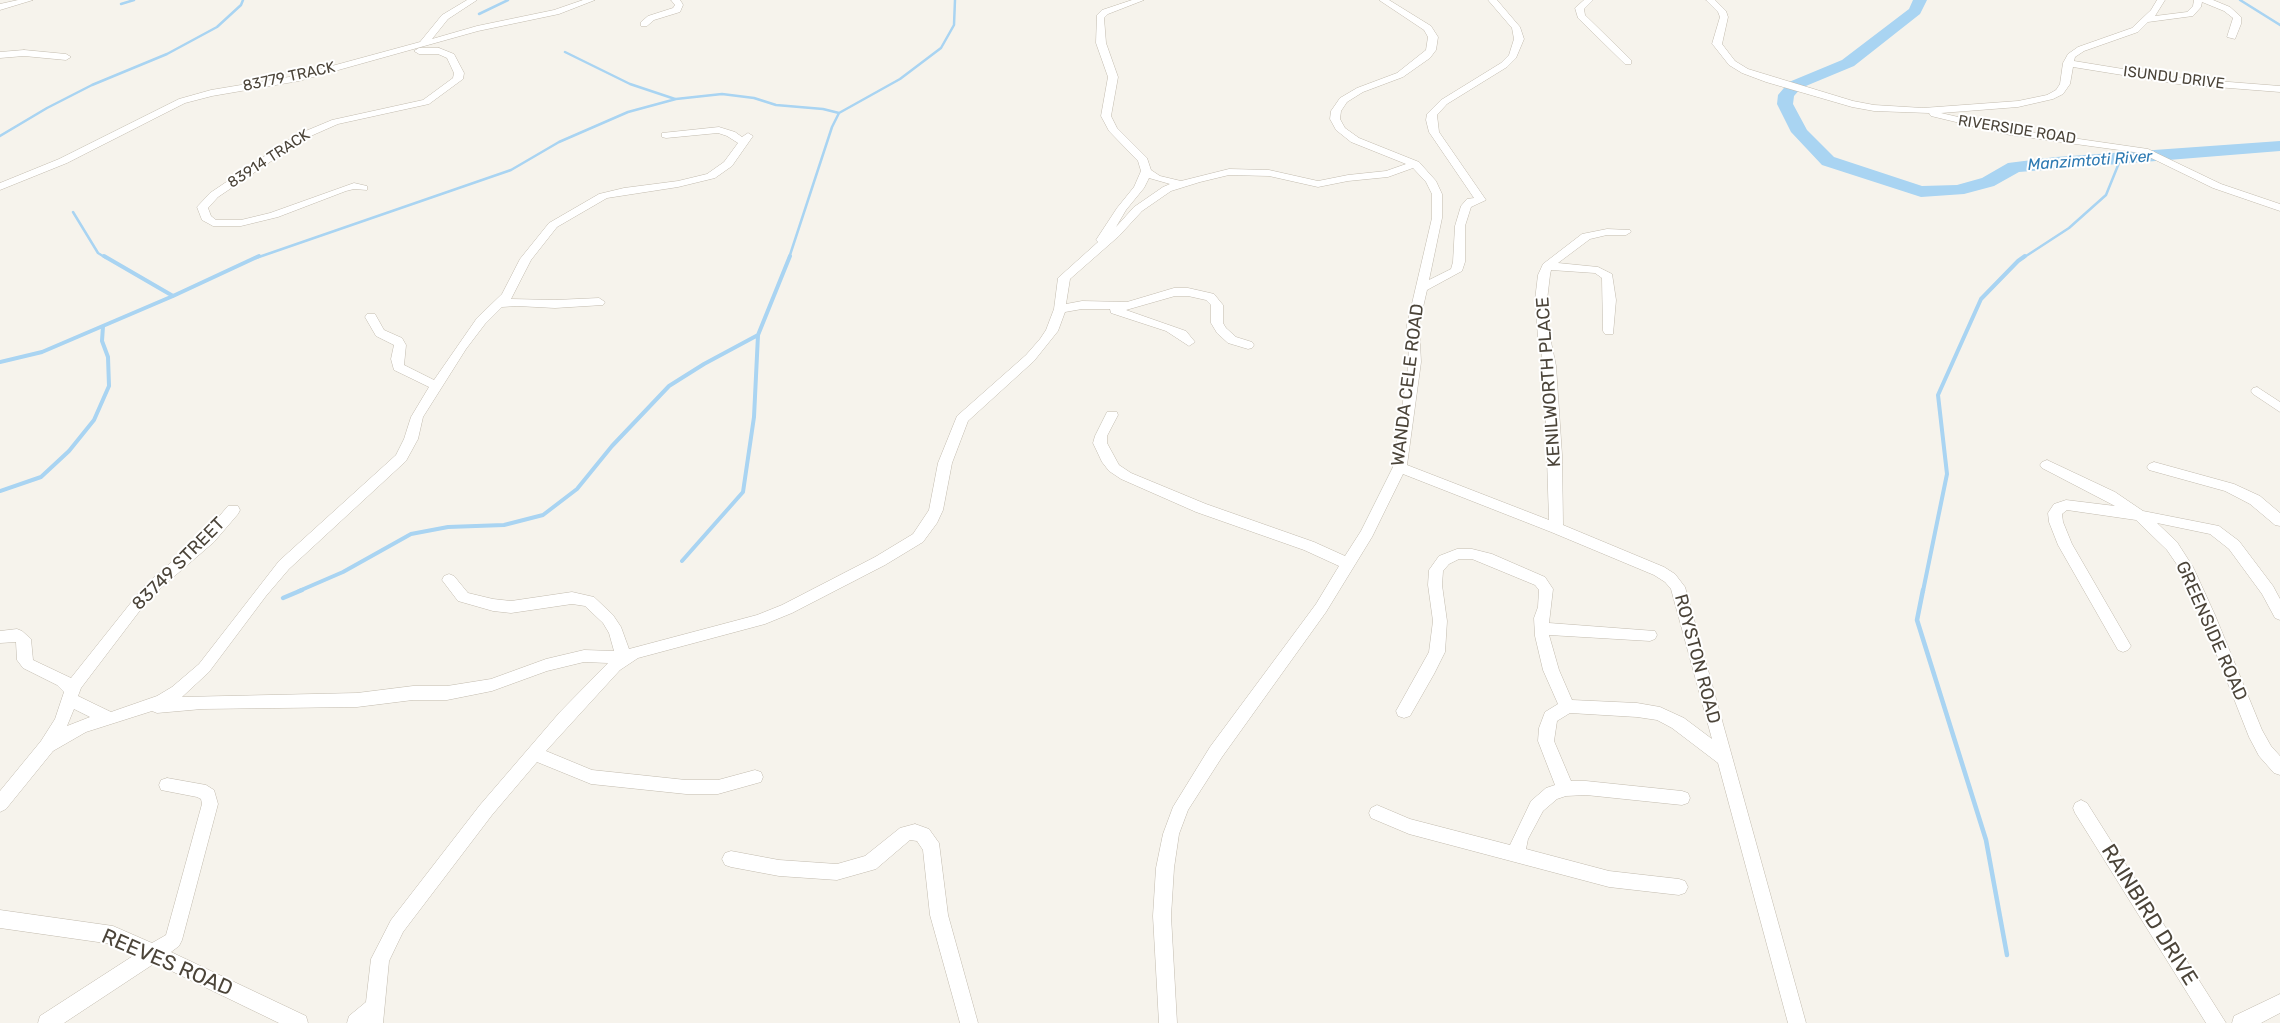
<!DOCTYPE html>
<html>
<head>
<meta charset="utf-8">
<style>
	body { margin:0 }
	canvas { display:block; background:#f6f3ec }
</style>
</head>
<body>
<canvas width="2280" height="1023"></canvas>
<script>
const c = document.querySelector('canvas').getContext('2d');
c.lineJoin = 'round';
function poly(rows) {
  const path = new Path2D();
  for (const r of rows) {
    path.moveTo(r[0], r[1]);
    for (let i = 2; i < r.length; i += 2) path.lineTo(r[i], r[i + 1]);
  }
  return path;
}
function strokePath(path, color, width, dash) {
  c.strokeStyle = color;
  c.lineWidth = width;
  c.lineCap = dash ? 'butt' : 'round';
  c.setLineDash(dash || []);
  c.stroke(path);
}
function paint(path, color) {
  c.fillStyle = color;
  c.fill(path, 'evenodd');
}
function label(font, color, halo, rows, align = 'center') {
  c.font = font + ' Rubik,sans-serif';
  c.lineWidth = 4;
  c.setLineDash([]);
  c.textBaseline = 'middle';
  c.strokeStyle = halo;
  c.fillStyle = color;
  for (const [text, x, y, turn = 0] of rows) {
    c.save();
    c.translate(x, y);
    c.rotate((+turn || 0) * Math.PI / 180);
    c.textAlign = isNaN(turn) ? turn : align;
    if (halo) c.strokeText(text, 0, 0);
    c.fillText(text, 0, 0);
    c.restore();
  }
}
strokePath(poly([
	[2240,0,2280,25],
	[121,4,134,0],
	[479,14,508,0],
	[565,52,630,84,675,99],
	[0,136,47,108,92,85,167,54,217,27,241,5,243,0],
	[73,212,98,253,106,258],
	[256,258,511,170,559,142,628,112,676,99,722,94,754,98,776,105,823,109,839,113],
	[789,258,832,127,839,113,900,79,941,48,954,25,955,0],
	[2023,258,2069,228,2106,195,2121,158]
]), '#a9d4f2', 2.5);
strokePath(poly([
	[104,256,173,296],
	[0,362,42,352,173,296,259,256],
	[0,491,41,477,69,451,94,420,109,386,108,357,102,341,103,326],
	[682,561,743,492,754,417,758,335,790,256],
	[299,591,343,572,411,534,448,527,504,525,543,515,577,489,612,446,669,386,704,364,758,335],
	[1923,591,1947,474,1938,395,1981,299,2018,261,2025,256]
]), '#a9d4f2', 4);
strokePath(poly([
	[1923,590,1917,620,1986,840,2007,955],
	[283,598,302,590]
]), '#a9d4f2', 4.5);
paint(poly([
	[1913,0,1927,0,1920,14,1854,66,1801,88,1794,96,1793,104,1807,130,1834,157,1922,186,1957,185,1982,178,2008,163,2056,157,2280,141,2280,151,2019,172,1994,186,1964,194,1921,197,1822,165,1791,132,1777,104,1778,95,1789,82,1842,60,1909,9,1913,0]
]), '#a9d4f2');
const minor = poly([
	[18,0,33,0,0,10,0,4,18,0],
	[467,0,477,0,448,19,432,39,477,26,554,10,583,0,595,0,559,14,478,31,299,81,212,96,185,103,67,163,0,190,0,183,59,159,179,99,211,90,295,76,420,42,442,15,467,0],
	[671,0,680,0,682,3,683,5,680,12,654,20,647,26,641,26,641,22,648,16,673,8,675,5,671,0],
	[1132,0,1144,0,1108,14,1104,18,1106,43,1118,77,1111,116,1117,128,1147,158,1151,170,1160,176,1181,181,1229,169,1269,170,1318,181,1348,175,1386,171,1406,164,1351,142,1336,130,1330,119,1331,111,1340,98,1357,88,1397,73,1426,50,1428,37,1424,30,1379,0,1389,0,1431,26,1438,37,1436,50,1430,58,1403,77,1363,92,1347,102,1341,111,1340,119,1345,128,1359,138,1419,162,1436,181,1442,194,1442,218,1429,280,1451,269,1453,262,1455,226,1461,206,1467,199,1474,198,1429,132,1426,120,1427,114,1441,100,1501,63,1509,55,1514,39,1512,28,1488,0,1497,0,1520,27,1524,39,1516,58,1507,67,1447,104,1437,115,1439,132,1486,200,1471,207,1465,226,1465,262,1462,271,1427,290,1419,325,1421,362,1407,465,1549,520,1544,366,1538,337,1535,300,1538,275,1543,264,1582,234,1607,229,1630,230,1631,232,1626,235,1607,235,1590,239,1558,263,1598,267,1612,274,1616,300,1613,334,1605,334,1603,331,1602,278,1595,273,1551,270,1550,275,1547,300,1550,337,1556,366,1562,455,1563,525,1664,567,1675,574,1685,587,1806,1023,1788,1023,1718,763,1672,728,1657,720,1637,717,1570,713,1557,721,1554,741,1571,781,1586,781,1682,791,1688,793,1690,798,1688,803,1682,805,1586,795,1566,796,1557,799,1543,811,1528,839,1526,849,1609,871,1679,879,1685,881,1688,887,1685,893,1679,895,1609,887,1409,834,1371,818,1369,813,1371,808,1377,805,1410,819,1510,845,1531,801,1546,788,1555,785,1538,741,1539,728,1545,712,1558,704,1543,670,1535,636,1534,618,1538,607,1539,590,1535,585,1472,559,1459,559,1449,564,1443,571,1442,585,1447,621,1445,652,1434,674,1410,716,1404,718,1398,716,1396,711,1429,652,1433,621,1428,585,1429,570,1439,556,1457,549,1472,549,1492,554,1545,577,1553,589,1549,623,1655,631,1657,635,1655,639,1650,641,1549,635,1559,670,1572,700,1637,703,1660,707,1684,718,1712,739,1671,589,1665,582,1654,575,1551,532,1403,474,1372,537,1326,612,1222,757,1188,810,1179,834,1174,868,1171,916,1177,1023,1159,1023,1153,916,1156,868,1163,834,1173,807,1210,747,1316,604,1339,566,1304,550,1196,512,1121,479,1109,471,1102,462,1093,443,1095,436,1107,412,1117,412,1118,415,1107,436,1107,443,1119,465,1131,473,1206,504,1314,542,1345,556,1361,531,1393,467,1409,362,1407,325,1432,218,1432,194,1426,182,1413,168,1388,177,1348,181,1318,187,1269,176,1229,175,1200,182,1171,191,1142,211,1119,236,1070,279,1066,304,1082,301,1127,302,1174,288,1188,288,1210,293,1214,294,1223,305,1223,323,1226,328,1236,337,1252,342,1254,345,1252,348,1248,349,1228,343,1217,333,1211,323,1211,305,1206,300,1188,296,1175,296,1126,310,1186,331,1195,342,1189,346,1166,331,1111,313,1110,309,1082,309,1065,312,1058,331,1034,361,968,421,952,463,943,510,937,523,923,542,885,565,792,613,765,624,638,658,620,670,546,751,592,770,686,780,718,780,755,770,761,772,763,777,761,782,718,794,686,794,591,784,537,762,492,815,403,932,389,961,383,1023,347,1023,349,1016,366,1002,371,959,391,920,480,805,560,712,608,663,584,662,547,671,492,691,447,700,413,700,357,707,202,709,157,713,152,711,86,732,53,751,6,809,0,812,0,791,41,741,55,719,64,692,57,685,23,668,17,660,16,642,0,643,0,631,17,629,22,631,31,639,33,660,71,678,145,585,204,534,228,506,238,506,240,510,238,514,214,542,155,593,138,613,81,688,78,696,111,712,157,696,172,687,199,664,279,561,396,455,404,439,411,417,429,387,394,370,391,359,394,345,376,336,365,317,367,314,375,314,384,330,402,338,406,345,404,365,434,380,477,318,502,294,520,259,549,223,599,194,624,188,678,181,707,174,724,162,738,143,727,136,718,133,666,138,662,137,662,133,719,127,735,132,742,137,748,133,753,136,732,166,715,178,678,187,607,198,557,227,531,260,511,299,555,300,599,298,605,302,603,305,555,308,517,306,502,307,485,324,466,349,423,417,418,439,406,461,289,569,266,596,209,672,182,697,357,693,413,686,447,686,491,679,546,659,584,650,614,651,609,633,603,623,585,606,572,604,511,613,493,611,458,601,442,580,444,576,449,574,454,576,468,593,493,599,511,601,572,592,594,597,613,615,621,627,629,649,757,615,782,605,875,557,913,534,929,510,938,463,957,416,1026,355,1040,339,1046,330,1054,309,1058,278,1098,242,1096,240,1117,208,1134,187,1141,171,1138,161,1109,131,1101,116,1108,77,1096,43,1097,15,1102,10,1132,0],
	[1149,178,1170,184,1163,187,1134,207,1116,227,1126,210,1144,188,1149,178],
	[74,709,90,717,67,726,74,709],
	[1584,0,1593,0,1584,9,1585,15,1631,60,1631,64,1625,64,1578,18,1575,8,1584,0],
	[1706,0,1715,0,1726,11,1728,17,1722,44,1735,61,1748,69,1853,101,1874,105,1923,108,2018,101,2047,95,2056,90,2060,84,2063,63,2068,54,2078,47,2132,28,2151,10,2157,0,2165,0,2155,16,2187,12,2193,6,2194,0,2213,0,2230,7,2241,17,2241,24,2235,39,2227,37,2233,18,2224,11,2202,2,2201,7,2193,16,2148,22,2138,32,2084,51,2075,57,2074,61,2178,78,2280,86,2280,92,2178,84,2073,67,2070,84,2063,94,2053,99,2018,107,1941,113,2010,129,2148,149,2221,184,2280,204,2280,211,2213,188,2141,153,2010,135,1931,116,1929,113,1874,111,1852,107,1766,82,1742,73,1729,65,1714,46,1712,44,1720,17,1718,12,1706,0],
	[439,48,454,54,464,73,463,79,429,104,338,124,304,139,218,197,208,208,211,216,216,220,241,220,270,213,354,183,367,186,367,190,354,189,346,191,278,217,241,226,213,226,202,220,197,207,210,193,296,135,332,120,423,100,453,78,454,73,447,58,438,54,419,54,414,51,419,48,439,48],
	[24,50,66,54,71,57,66,60,24,56,0,58,0,52,24,50],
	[2257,387,2280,402,2280,412,2253,394,2251,391,2253,388,2257,387],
	[2047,460,2115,492,2143,511,2219,526,2239,541,2273,586,2280,599,2280,620,2275,618,2262,594,2229,549,2210,534,2157,523,2177,542,2193,567,2215,615,2262,730,2271,746,2280,756,2280,775,2274,773,2259,756,2249,737,2201,615,2180,569,2167,550,2136,520,2067,510,2062,514,2063,522,2072,544,2131,646,2128,650,2123,652,2118,650,2058,545,2049,522,2048,513,2054,504,2066,500,2115,506,2042,468,2040,465,2042,462,2047,460],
	[2154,462,2234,484,2260,496,2280,513,2280,526,2275,525,2250,504,2225,491,2149,470,2147,467,2149,464,2154,462],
	[167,778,206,785,214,790,218,804,182,940,179,946,171,952,306,1016,308,1023,279,1023,155,963,64,1023,38,1023,40,1016,136,954,112,944,0,928,0,910,113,926,152,943,166,935,202,804,201,799,197,797,161,790,159,785,161,780,167,778],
	[2081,800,2087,803,2226,1023,2206,1023,2075,813,2073,808,2075,803,2081,800],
	[915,824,929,829,939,843,948,915,978,1023,960,1023,930,915,923,850,917,841,910,840,876,869,837,880,779,876,731,867,725,865,722,859,725,853,731,851,779,860,837,864,865,856,900,828,915,824],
	[2280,994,2280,1013,2261,1023,2232,1023,2234,1016,2280,994]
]);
strokePath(minor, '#c2bbae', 1);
paint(minor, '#fff');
label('15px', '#4b4439', '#fff', [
	["83779 TRACK",289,77,-12],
	["ISUNDU DRIVE",2174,78,7],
	["RIVERSIDE ROAD",2017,130,9],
	["83914 TRACK",269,159,-33]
]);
label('italic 16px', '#2e7ab2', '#fff', [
	["Manzimtoti River",2090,161,-4]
]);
label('18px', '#4b4439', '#fff', [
	["KENILWORTH PLACE",1549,382,-94],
	["WANDA CELE ROAD",1408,385,-83],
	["83749 STREET",179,564,-45],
	["GREENSIDE ROAD",2211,631,66],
	["ROYSTON ROAD",1697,659,75]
]);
label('21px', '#4b4439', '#fff', [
	["RAINBIRD DRIVE",2149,915,58],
	["REEVES ROAD",167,963,23]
]);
</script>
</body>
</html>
